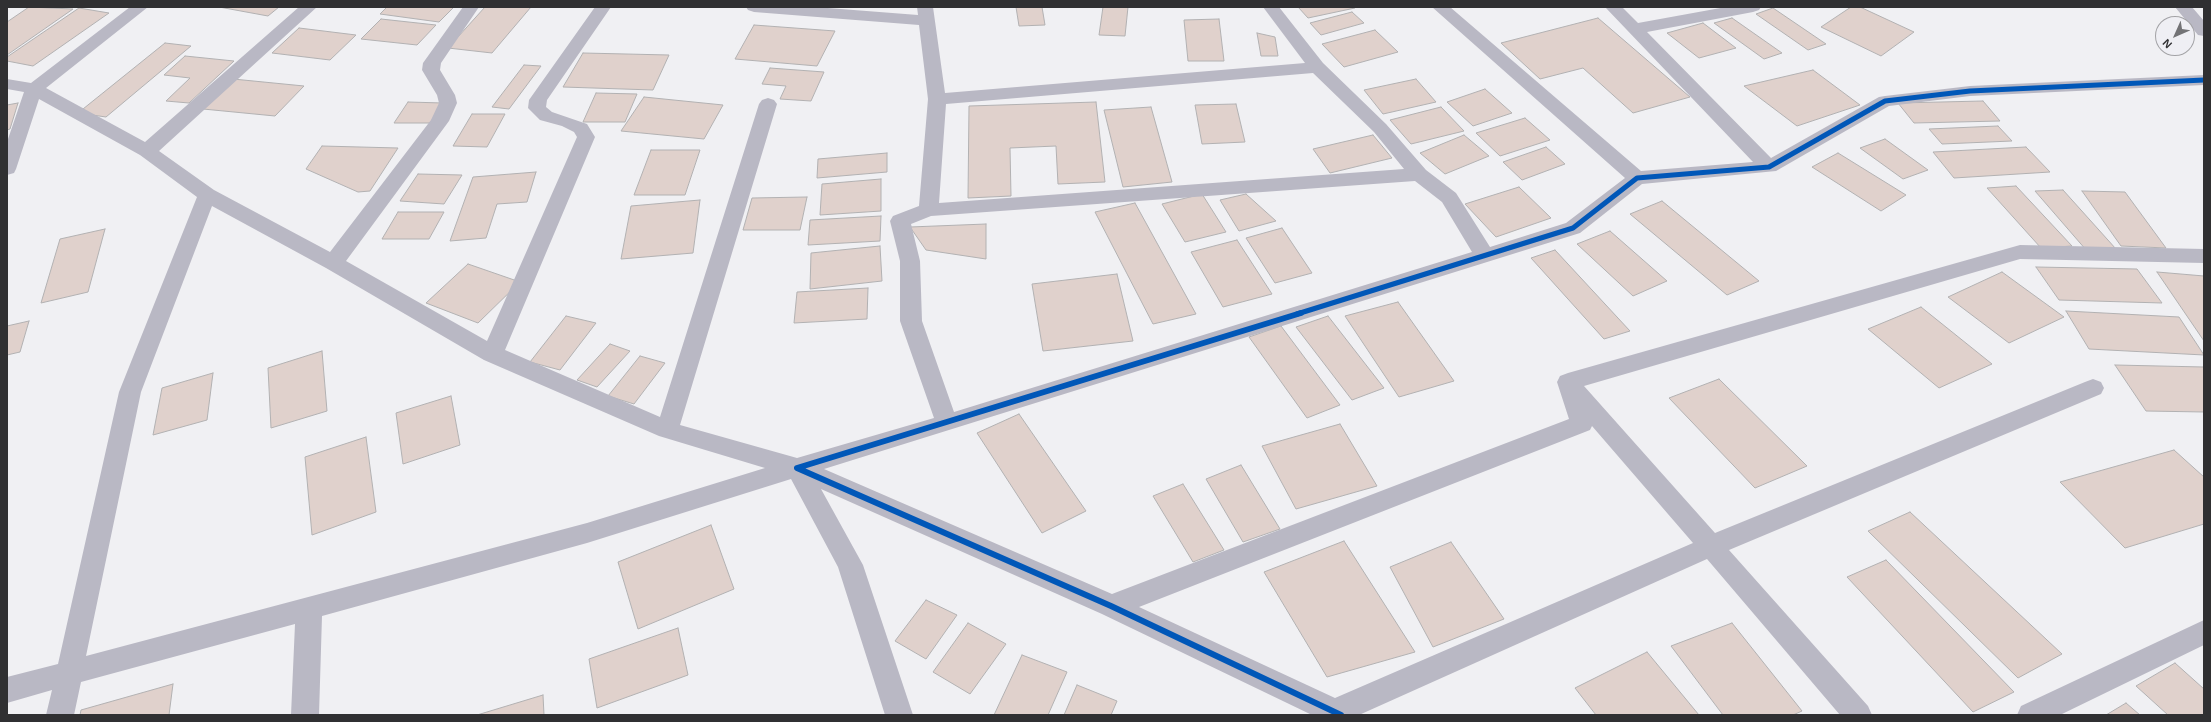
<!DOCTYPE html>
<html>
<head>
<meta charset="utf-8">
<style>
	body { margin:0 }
	#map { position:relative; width:2211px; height:722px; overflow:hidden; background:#f0f0f3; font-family:Helvetica,sans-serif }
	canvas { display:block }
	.frame { position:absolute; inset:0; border:8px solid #303032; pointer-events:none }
	.north { position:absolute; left:2155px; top:16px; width:40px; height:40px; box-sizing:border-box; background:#efeff4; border:1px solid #a3a3a6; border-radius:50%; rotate:225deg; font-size:11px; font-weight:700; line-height:16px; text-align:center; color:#303032 }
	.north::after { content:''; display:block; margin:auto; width:14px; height:18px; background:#737376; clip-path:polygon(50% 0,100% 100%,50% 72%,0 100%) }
</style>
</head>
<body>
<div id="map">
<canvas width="2211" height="722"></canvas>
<div class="frame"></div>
<div class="north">N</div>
</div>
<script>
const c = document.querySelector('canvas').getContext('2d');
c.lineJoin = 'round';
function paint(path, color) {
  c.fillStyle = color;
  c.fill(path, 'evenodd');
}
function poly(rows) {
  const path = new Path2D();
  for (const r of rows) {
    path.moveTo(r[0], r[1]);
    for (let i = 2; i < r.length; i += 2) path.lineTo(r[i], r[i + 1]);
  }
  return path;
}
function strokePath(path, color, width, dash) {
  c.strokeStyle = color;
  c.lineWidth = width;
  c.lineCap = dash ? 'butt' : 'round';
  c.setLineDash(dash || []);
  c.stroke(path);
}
const building = poly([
	[29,7,73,9,7,55,7,22,29,7],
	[219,7,279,7,268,16,219,7],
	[387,7,454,7,439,22,380,14,387,7],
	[485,7,531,7,492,53,448,48,485,7],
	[1016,7,1042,7,1045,25,1019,26,1016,7],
	[1103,7,1128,7,1125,36,1099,35,1103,7],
	[1298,7,1354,7,1355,8,1308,18,1298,7],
	[1851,7,1860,7,1914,32,1881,56,1821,27,1851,7],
	[79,8,109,13,33,66,7,61,7,57,79,8],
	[1773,8,1826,44,1808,50,1756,14,1773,8],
	[1352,12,1364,23,1321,35,1310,23,1352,12],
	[1598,18,1690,97,1633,113,1583,68,1540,79,1501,43,1598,18],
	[1732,18,1782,53,1764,59,1714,23,1732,18],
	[381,19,436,25,417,45,361,39,381,19],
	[1219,19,1224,61,1188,61,1184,20,1219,19],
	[1703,23,1736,48,1699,58,1667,33,1703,23],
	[754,25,835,31,817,66,735,59,754,25],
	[299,28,356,35,330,60,272,53,299,28],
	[1375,30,1398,52,1344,67,1322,44,1375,30],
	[1257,33,1275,37,1278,56,1261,56,1257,33],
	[165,43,191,46,106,117,78,113,165,43],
	[583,53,669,55,653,90,563,87,583,53],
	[185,56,234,61,189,103,166,101,190,78,164,75,185,56],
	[524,65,541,66,509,109,492,107,524,65],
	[770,68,824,72,811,101,780,99,786,86,762,84,770,68],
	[1813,70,1860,105,1797,126,1744,86,1813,70],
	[233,79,304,86,275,116,203,109,233,79],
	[1416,79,1436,102,1383,114,1364,90,1416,79],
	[1485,89,1512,113,1473,126,1447,102,1485,89],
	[596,93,637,94,625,122,583,122,596,93],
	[644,97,723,105,704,139,621,131,644,97],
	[1983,101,2000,121,1914,123,1898,103,1983,101],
	[408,102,443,103,430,123,394,123,408,102],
	[1096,102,1105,182,1058,184,1056,146,1010,148,1011,196,968,198,969,106,1096,102],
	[18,103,10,129,7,130,7,105,18,103],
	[1236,104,1245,142,1202,144,1195,105,1236,104],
	[1151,107,1172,182,1123,187,1104,110,1151,107],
	[1441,107,1464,131,1411,144,1390,120,1441,107],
	[472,114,505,114,487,147,453,146,472,114],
	[1525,118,1550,140,1500,156,1476,133,1525,118],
	[1998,126,2012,141,1942,144,1929,129,1998,126],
	[1373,135,1392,158,1330,173,1313,149,1373,135],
	[1464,135,1489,156,1445,174,1420,153,1464,135],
	[1885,139,1928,170,1903,179,1860,148,1885,139],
	[322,146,398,148,370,191,358,192,306,169,322,146],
	[1546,147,1565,164,1522,180,1503,162,1546,147],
	[2026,147,2050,172,1954,178,1933,152,2026,147],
	[651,150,700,150,685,195,634,195,651,150],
	[887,153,887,172,817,178,818,159,887,153],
	[1838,153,1906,195,1881,211,1812,167,1838,153],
	[536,172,527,202,497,204,486,238,450,241,473,177,536,172],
	[418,174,462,175,444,204,400,201,418,174],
	[881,179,881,211,820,215,822,184,881,179],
	[2016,186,2072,246,2041,248,1987,188,2016,186],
	[1519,187,1551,218,1496,237,1465,204,1519,187],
	[2063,190,2116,249,2087,251,2035,191,2063,190],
	[2082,191,2125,192,2166,248,2121,246,2082,191],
	[1202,194,1226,232,1185,242,1162,204,1202,194],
	[1246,194,1276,221,1239,231,1220,200,1246,194],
	[807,197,800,230,743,230,752,198,807,197],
	[700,200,693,253,621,259,631,206,700,200],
	[1662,201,1759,281,1727,295,1630,214,1662,201],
	[1135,203,1196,314,1153,324,1095,212,1135,203],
	[398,212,444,212,429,239,382,239,398,212],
	[881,216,880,241,808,245,810,220,881,216],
	[986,224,986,259,926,250,910,227,986,224],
	[1282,228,1312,273,1275,283,1246,238,1282,228],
	[105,229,88,292,41,303,60,239,105,229],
	[1610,231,1667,281,1633,296,1577,244,1610,231],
	[1237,240,1272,294,1223,307,1191,252,1237,240],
	[880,246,882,281,810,289,811,253,880,246],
	[1555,250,1630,331,1604,339,1531,258,1555,250],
	[468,264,520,282,478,323,426,303,468,264],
	[2036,267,2137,269,2162,303,2059,300,2036,267],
	[2002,272,2064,317,2009,343,1948,297,2002,272],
	[2157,272,2204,276,2204,341,2157,272],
	[1117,274,1133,341,1043,351,1032,284,1117,274],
	[868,288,867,319,794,323,797,292,868,288],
	[1398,302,1454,381,1399,397,1345,316,1398,302],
	[1921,307,1992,364,1939,388,1868,329,1921,307],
	[2066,311,2179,317,2204,355,2089,349,2066,311],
	[566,316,596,323,560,370,530,362,566,316],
	[1328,316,1384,388,1352,400,1296,327,1328,316],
	[29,321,20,352,7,355,7,326,29,321],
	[1281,326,1340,405,1307,418,1249,337,1281,326],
	[610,344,630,351,597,387,577,380,610,344],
	[322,351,327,411,271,428,268,368,322,351],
	[640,356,665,363,634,404,608,396,640,356],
	[2115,365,2204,367,2204,412,2146,411,2115,365],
	[213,373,207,420,153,435,162,388,213,373],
	[1719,379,1807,466,1755,488,1669,398,1719,379],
	[451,396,460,445,403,464,396,413,451,396],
	[1019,414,1086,511,1042,533,977,433,1019,414],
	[1340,424,1377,486,1296,509,1262,446,1340,424],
	[366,437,376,512,312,535,305,457,366,437],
	[2174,450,2204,477,2204,524,2125,548,2060,482,2174,450],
	[1241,465,1280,529,1243,542,1206,479,1241,465],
	[1183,484,1224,550,1193,562,1153,496,1183,484],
	[1910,512,2062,654,2018,678,1868,531,1910,512],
	[711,525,734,589,638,629,618,562,711,525],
	[1344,541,1415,652,1327,677,1264,572,1344,541],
	[1451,542,1504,619,1433,647,1390,567,1451,542],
	[1886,560,2014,692,1973,712,1847,577,1886,560],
	[926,600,957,615,926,659,895,641,926,600],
	[968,623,1006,644,970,694,933,672,968,623],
	[1732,623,1802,711,1793,715,1723,715,1671,646,1732,623],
	[678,628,688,675,597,708,589,659,678,628],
	[1647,652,1699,715,1596,715,1575,688,1647,652],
	[1022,655,1067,672,1048,715,994,715,1022,655],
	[2175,663,2204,689,2204,715,2168,715,2136,686,2175,663],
	[173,684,169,715,80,715,81,710,173,684],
	[1077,685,1117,701,1111,715,1064,715,1077,685],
	[543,695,544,715,477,715,543,695],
	[2126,703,2140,715,2106,715,2126,703]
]);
paint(building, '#e0d1cc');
strokePath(building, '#b2b1b2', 1);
paint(poly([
	[130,7,148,7,46,88,145,142,299,7,317,7,159,151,214,190,330,252,431,120,439,103,437,95,422,70,423,63,463,7,479,7,441,63,440,70,455,95,457,103,449,121,346,261,487,341,577,137,574,132,562,126,540,120,528,108,529,100,595,7,611,7,547,100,546,107,552,112,587,124,595,137,505,350,660,417,759,104,762,100,768,98,774,100,777,104,680,425,797,458,934,418,900,321,900,261,890,221,893,216,919,206,928,99,919,25,754,12,748,10,746,7,815,7,918,15,917,7,933,7,945,93,1305,63,1263,7,1279,7,1323,63,1386,124,1426,170,1456,193,1490,247,1566,223,1625,178,1432,7,1450,7,1641,171,1753,162,1605,7,1622,7,1638,23,1726,7,1761,7,1759,10,1753,12,1647,32,1771,158,1879,97,1885,96,1970,86,2204,75,2204,85,1970,96,1889,106,1776,171,1642,184,1580,233,824,469,1112,594,1569,419,1557,382,1560,376,1568,373,2020,245,2204,249,2204,263,2020,259,1584,386,1715,533,2085,382,2093,379,2101,382,2104,388,2101,394,1729,550,1868,706,1872,715,1840,715,1707,559,1359,715,1312,715,1102,614,821,489,863,565,913,715,885,715,838,567,791,479,587,543,322,616,319,715,291,715,295,624,81,682,74,715,46,715,52,690,7,703,7,677,58,664,119,392,197,197,140,155,39,99,16,169,14,173,7,175,7,142,24,92,7,89,7,79,31,83,130,7],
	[1313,73,1374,132,1404,169,939,203,946,104,1313,73],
	[1415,181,1442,202,1472,252,954,412,922,321,920,261,911,224,931,216,1415,181],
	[212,206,326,268,484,360,659,436,765,468,587,523,86,656,141,392,212,206],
	[1592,426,1693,543,1335,698,1139,607,1590,430,1592,426],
	[2175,7,2192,7,2204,21,2204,36,2198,35,2175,7],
	[2204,620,2204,645,2060,715,2017,715,2021,706,2204,620]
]), '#b9b8c4');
strokePath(poly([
	[1297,314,1573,228,1637,178,1769,167,1885,101,1970,91,2204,80]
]), '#0057b8', 5);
strokePath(poly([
	[1301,313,797,468,1111,606,1341,715]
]), '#0057b8', 6);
</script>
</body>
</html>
